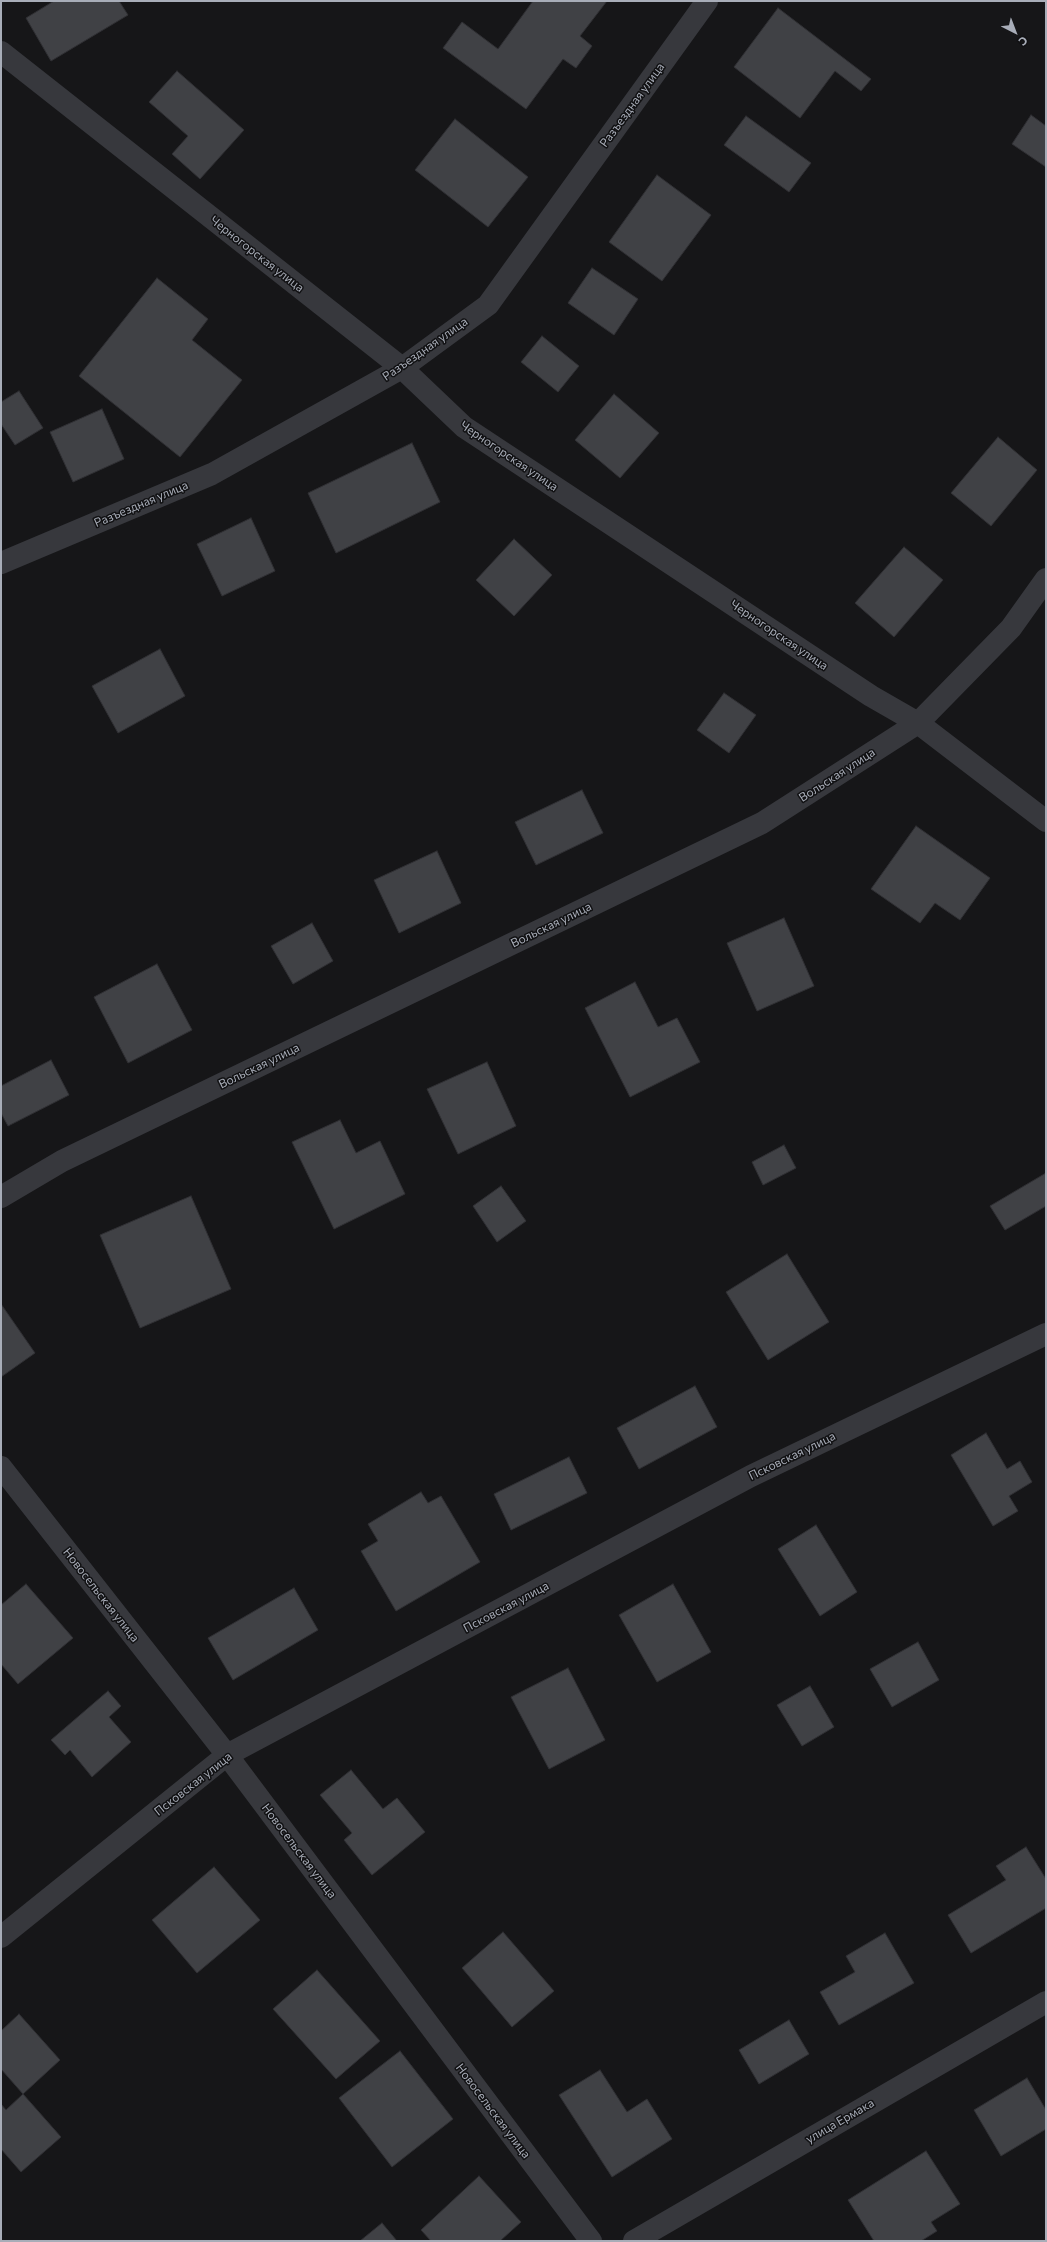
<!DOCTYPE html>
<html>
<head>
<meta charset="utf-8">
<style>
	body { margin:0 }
	#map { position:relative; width:1047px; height:2242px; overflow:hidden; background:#161618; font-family:Commissioner,sans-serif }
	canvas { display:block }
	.frame { position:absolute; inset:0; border:2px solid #a8adb8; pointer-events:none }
	.north { position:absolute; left:995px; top:12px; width:40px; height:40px; -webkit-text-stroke:3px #111113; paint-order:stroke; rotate:138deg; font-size:11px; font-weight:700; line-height:16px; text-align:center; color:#a8adb8 }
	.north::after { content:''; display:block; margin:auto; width:14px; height:18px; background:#a8adb8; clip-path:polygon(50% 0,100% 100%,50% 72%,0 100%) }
</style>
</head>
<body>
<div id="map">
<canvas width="1047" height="2242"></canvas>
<div class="frame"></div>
<div class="north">С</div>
</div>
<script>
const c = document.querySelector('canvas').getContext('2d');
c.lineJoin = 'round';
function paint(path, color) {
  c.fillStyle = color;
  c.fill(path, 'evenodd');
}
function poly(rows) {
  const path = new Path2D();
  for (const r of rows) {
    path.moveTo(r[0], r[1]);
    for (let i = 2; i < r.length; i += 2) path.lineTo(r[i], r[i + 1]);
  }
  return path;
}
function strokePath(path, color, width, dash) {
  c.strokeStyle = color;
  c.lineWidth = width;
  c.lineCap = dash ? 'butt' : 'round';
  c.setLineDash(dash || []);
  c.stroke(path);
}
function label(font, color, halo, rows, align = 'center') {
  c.font = font + ' Commissioner,sans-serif';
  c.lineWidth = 3;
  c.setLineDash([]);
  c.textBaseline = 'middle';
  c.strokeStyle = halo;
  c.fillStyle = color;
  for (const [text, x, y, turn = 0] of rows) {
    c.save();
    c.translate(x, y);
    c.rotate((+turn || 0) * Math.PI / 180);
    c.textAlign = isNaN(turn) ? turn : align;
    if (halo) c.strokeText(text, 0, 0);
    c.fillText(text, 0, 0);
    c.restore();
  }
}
const building = poly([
	[54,1,119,1,128,15,51,61,26,18,54,1],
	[533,1,607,1,580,36,592,46,576,68,563,59,526,109,443,48,462,22,498,49,533,1],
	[778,8,871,79,861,91,835,71,800,118,734,67,778,8],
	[177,71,244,130,200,179,172,154,188,136,149,102,177,71],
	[1031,115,1046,126,1046,167,1012,144,1031,115],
	[746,116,811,163,789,192,724,145,746,116],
	[455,119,528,177,488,227,415,170,455,119],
	[657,175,711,215,662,281,609,242,657,175],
	[592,268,638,299,614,335,568,303,592,268],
	[157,278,208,319,192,340,242,380,180,457,79,376,157,278],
	[542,336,579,366,558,392,521,362,542,336],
	[19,391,43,428,15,445,1,424,1,402,19,391],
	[614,394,659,433,620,478,575,440,614,394],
	[102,409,124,459,73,482,50,432,102,409],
	[998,437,1037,470,991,526,951,493,998,437],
	[412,443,440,502,336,553,308,493,412,443],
	[251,518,275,571,222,596,197,544,251,518],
	[514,539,552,575,514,616,476,580,514,539],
	[904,547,943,580,894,637,855,603,904,547],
	[160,649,185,696,118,733,92,686,160,649],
	[724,693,756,715,729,753,697,730,724,693],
	[582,790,603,833,536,865,515,822,582,790],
	[916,826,990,878,960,920,935,903,920,923,871,889,916,826],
	[437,851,461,903,399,933,374,880,437,851],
	[784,918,814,986,757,1011,727,943,784,918],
	[312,923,333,961,293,984,271,946,312,923],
	[157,964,192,1030,128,1063,94,997,157,964],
	[635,982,658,1027,677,1018,700,1062,630,1097,585,1008,635,982],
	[51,1060,69,1095,8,1126,1,1113,1,1086,51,1060],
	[487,1062,516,1126,458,1154,427,1089,487,1062],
	[340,1120,356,1153,380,1141,405,1194,334,1229,292,1142,340,1120],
	[784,1145,796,1168,763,1185,752,1162,784,1145],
	[1046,1173,1046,1206,1005,1230,990,1206,1046,1173],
	[501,1186,526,1221,497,1242,473,1206,501,1186],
	[191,1196,231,1289,140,1328,100,1235,191,1196],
	[787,1254,829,1322,768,1360,726,1292,787,1254],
	[1,1304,35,1353,1,1377,1,1304],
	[695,1386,717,1427,639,1469,617,1428,695,1386],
	[986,1433,1007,1469,1020,1461,1032,1482,1009,1496,1018,1511,993,1526,951,1455,986,1433],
	[569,1457,587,1493,511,1530,494,1494,569,1457],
	[421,1492,428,1503,441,1496,480,1562,396,1611,361,1551,378,1541,368,1524,421,1492],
	[816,1525,857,1592,820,1616,778,1549,816,1525],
	[26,1584,73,1638,18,1684,1,1664,1,1605,26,1584],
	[673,1584,711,1652,657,1682,619,1615,673,1584],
	[294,1588,318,1630,233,1680,208,1638,294,1588],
	[918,1642,939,1680,892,1707,870,1669,918,1642],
	[568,1668,605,1740,549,1769,511,1697,568,1668],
	[810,1686,834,1727,802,1746,777,1705,810,1686],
	[108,1691,121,1706,109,1717,131,1742,92,1777,70,1750,65,1755,51,1740,108,1691],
	[351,1770,383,1809,397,1798,425,1832,372,1875,344,1840,352,1833,320,1795,351,1770],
	[1026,1847,1046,1879,1046,1908,971,1953,948,1915,1006,1880,996,1866,1026,1847],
	[214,1867,260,1920,197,1973,152,1920,214,1867],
	[503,1932,554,1991,512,2027,462,1968,503,1932],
	[885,1933,914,1983,839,2025,820,1992,855,1972,846,1956,885,1933],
	[317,1970,380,2041,336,2079,273,2009,317,1970],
	[19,2014,60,2060,23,2094,1,2069,1,2031,19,2014],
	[789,2020,809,2054,759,2084,739,2050,789,2020],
	[400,2051,453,2119,392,2167,339,2098,400,2051],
	[600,2070,627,2112,647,2099,672,2139,612,2177,559,2095,600,2070],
	[1027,2078,1046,2110,1046,2129,1001,2156,974,2110,1027,2078],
	[23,2094,61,2137,21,2172,1,2149,1,2104,6,2110,23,2094],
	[926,2151,960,2204,931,2222,937,2231,921,2241,874,2241,848,2200,926,2151],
	[479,2176,521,2222,500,2241,431,2241,421,2230,479,2176],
	[382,2223,397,2241,360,2241,382,2223]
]);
paint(building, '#404145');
strokePath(building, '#303034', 1);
strokePath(poly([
	[1,52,402,368,464,427,871,696,918,723,1046,821],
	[1,563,212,474,402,368,488,305,707,1],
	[1,1197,62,1161,762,823,918,723,1011,628,1046,579],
	[1,1467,227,1755,591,2241],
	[1,1937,227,1755,751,1476,1046,1334],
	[634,2241,1046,2002]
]), '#37383d', 22);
label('12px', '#a8adb8', '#111113', [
	["Разъездная улица",632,105,-54],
	["Черногорская улица",257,254,38],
	["Разъездная улица",425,349,-35],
	["Черногорская улица",509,456,34],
	["Разъездная улица",141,504,-23],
	["Черногорская улица",779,635,34],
	["Вольская улица",837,775,-33],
	["Вольская улица",551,925,-26],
	["Вольская улица",259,1066,-26],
	["Псковская улица",792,1456,-26],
	["Новосельская улица",101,1595,52],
	["Псковская улица",506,1607,-28],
	["Псковская улица",193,1784,-38],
	["Новосельская улица",299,1851,53],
	["Новосельская улица",493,2111,53],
	["улица Ермака",840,2121,-30]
]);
</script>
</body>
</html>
